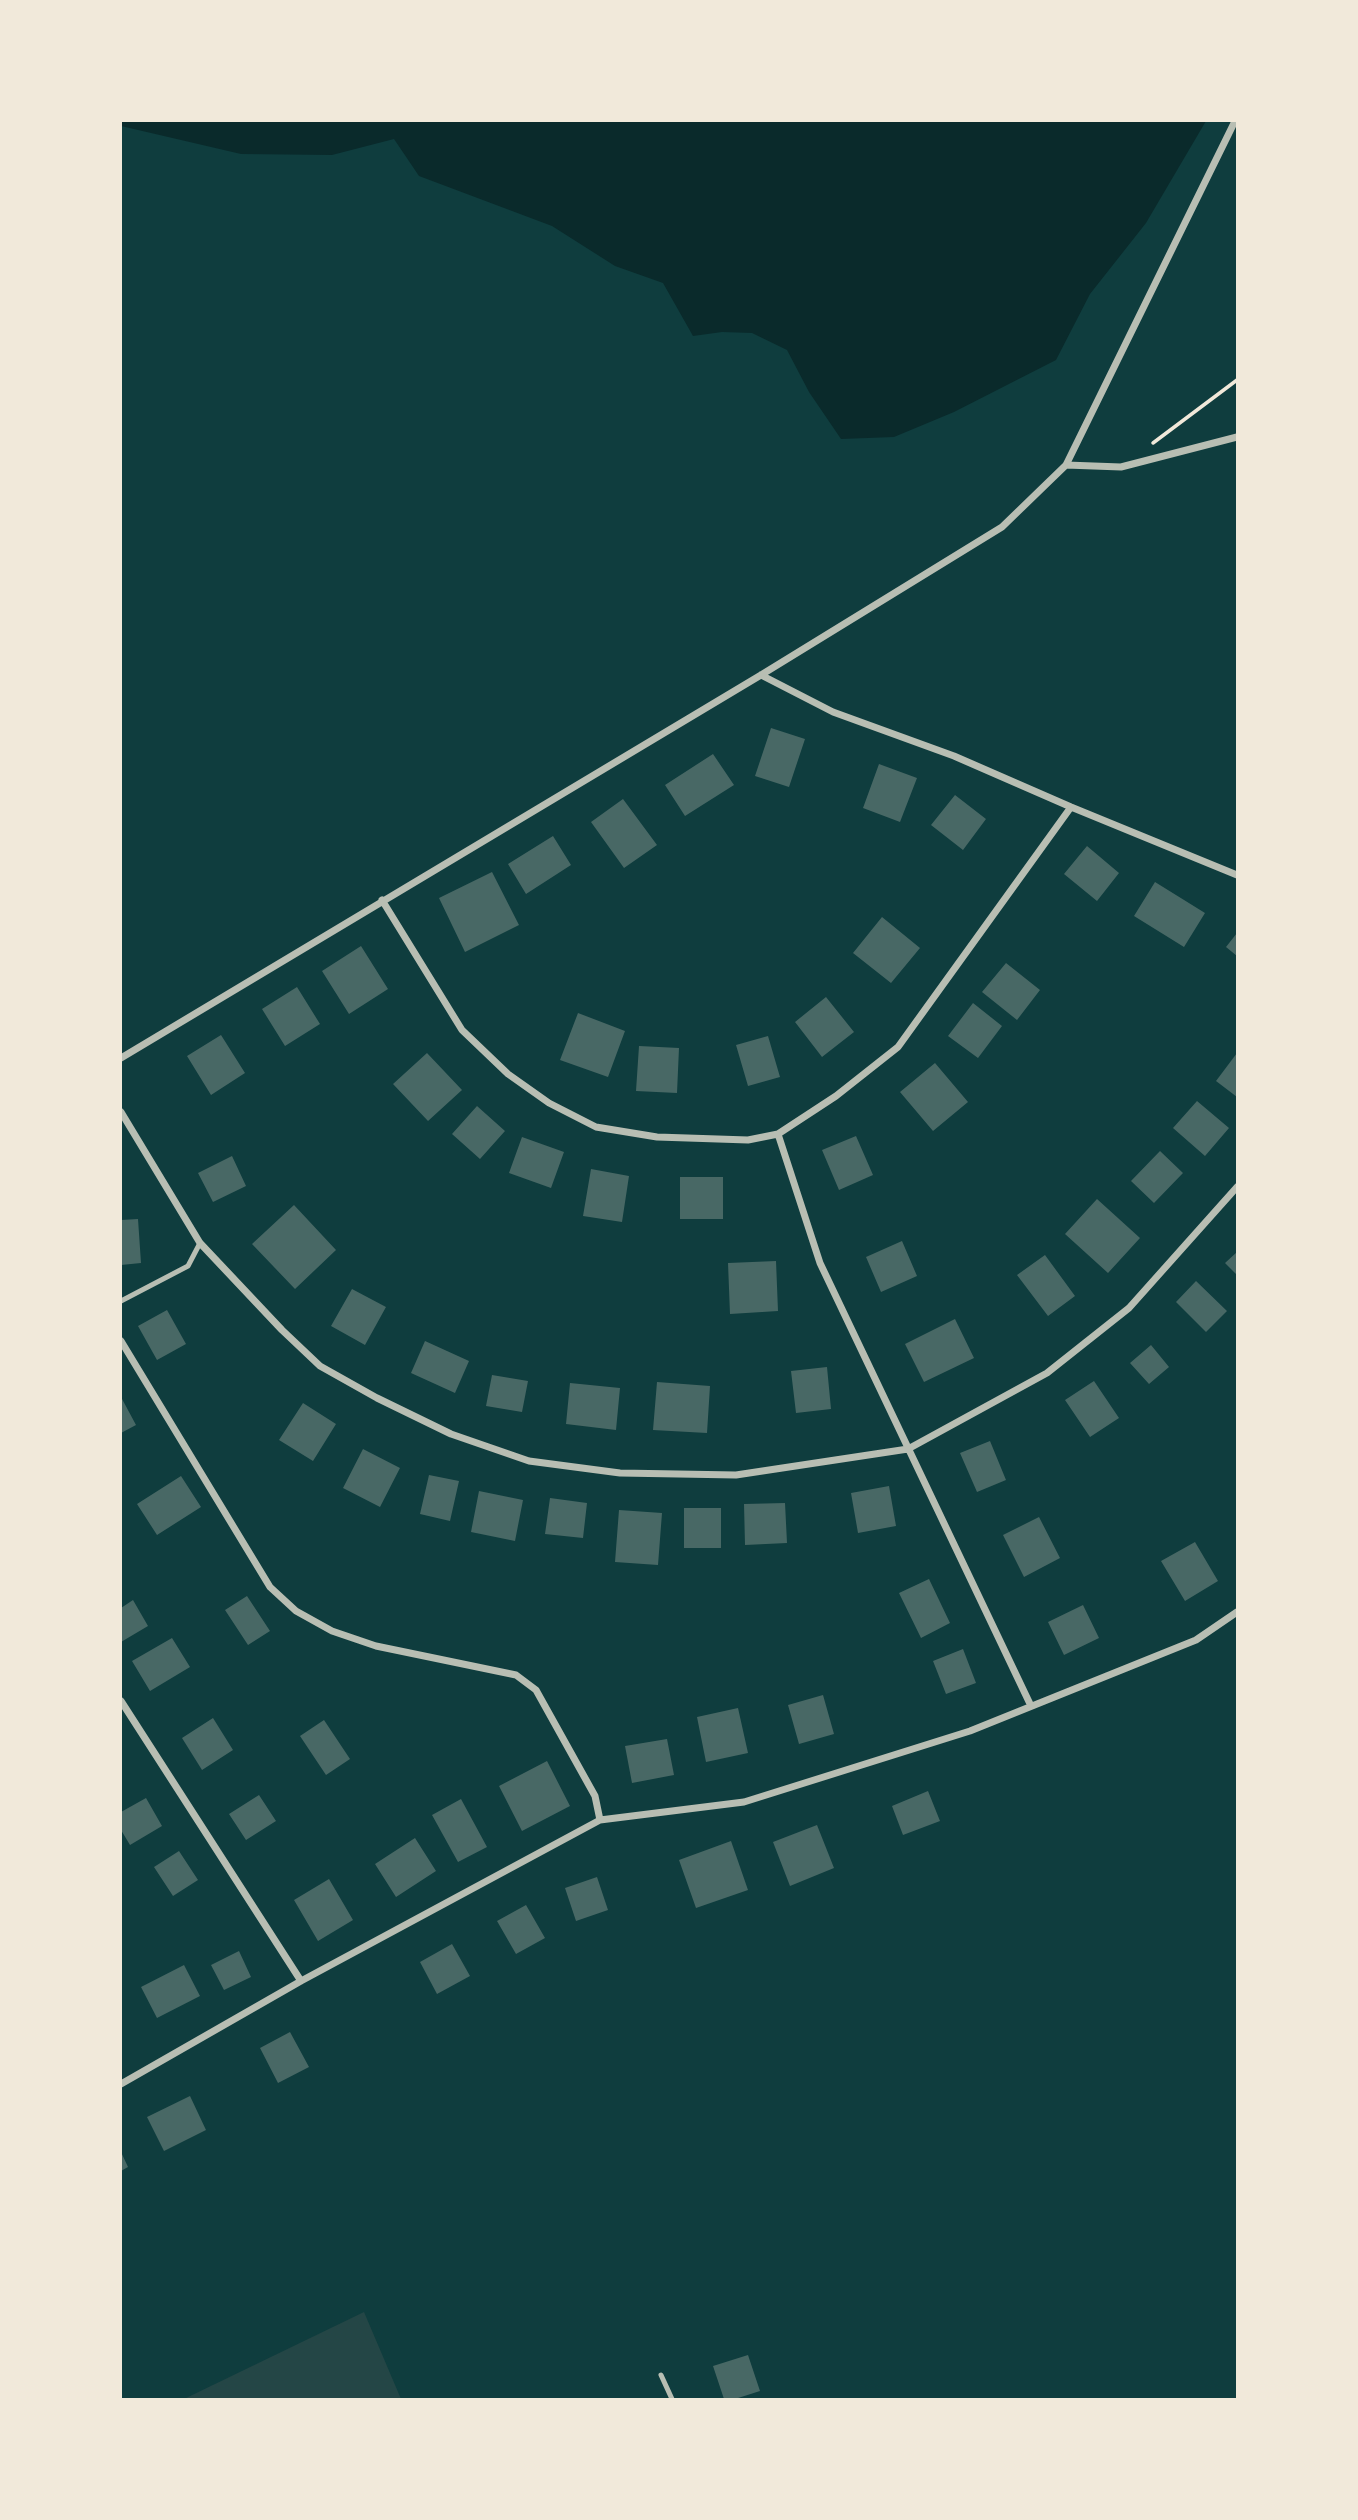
<!DOCTYPE html>
<html>
<head>
<meta charset="utf-8">
<style>
	body { margin:0 }
	#map { position:relative; width:1358px; height:2520px; overflow:hidden; background:#0f3d3e; font-family:Ubuntu,sans-serif }
	canvas { display:block }
	.frame { position:absolute; inset:0; border:122px solid #f1e9da; pointer-events:none }
</style>
</head>
<body>
<div id="map">
<canvas width="1358" height="2520"></canvas>
<div class="frame"></div>
</div>
<script>
const c = document.querySelector('canvas').getContext('2d');
c.lineJoin = 'round';
function paint(path, color) {
  c.fillStyle = color;
  c.fill(path, 'evenodd');
}
function poly(rows) {
  const path = new Path2D();
  for (const r of rows) {
    path.moveTo(r[0], r[1]);
    for (let i = 2; i < r.length; i += 2) path.lineTo(r[i], r[i + 1]);
  }
  return path;
}
function strokePath(path, color, width, dash) {
  c.strokeStyle = color;
  c.lineWidth = width;
  c.lineCap = dash ? 'butt' : 'round';
  c.setLineDash(dash || []);
  c.stroke(path);
}
paint(poly([
	[364,2312,401,2399,184,2399]
]), '#244646');
paint(poly([
	[121,121,1206,121,1146,223,1090,294,1056,360,954,412,894,437,841,439,809,392,787,350,752,333,722,332,693,336,663,283,615,266,552,226,419,176,394,139,332,155,241,154,121,126]
]), '#0a2a2b');
paint(poly([
	[771,728,805,739,789,787,755,776],
	[713,754,734,785,685,816,665,785],
	[879,764,917,778,900,822,863,808],
	[955,795,986,819,963,850,931,825],
	[623,799,657,845,624,868,591,822],
	[553,836,571,865,526,894,508,864],
	[1087,846,1119,873,1097,901,1064,874],
	[492,872,519,925,465,952,439,898],
	[1155,882,1205,913,1184,947,1134,916],
	[882,917,920,948,891,983,853,953],
	[1237,933,1237,956,1226,947],
	[361,946,388,989,349,1014,322,971],
	[1006,963,1040,990,1017,1020,982,992],
	[297,987,320,1024,285,1046,262,1009],
	[826,997,854,1032,822,1057,795,1022],
	[973,1003,1002,1026,978,1058,948,1036],
	[578,1013,625,1031,608,1077,560,1060],
	[221,1035,245,1073,211,1095,187,1056],
	[768,1036,780,1077,748,1086,736,1045],
	[639,1046,679,1048,677,1093,636,1091],
	[427,1053,462,1090,428,1121,393,1084],
	[1237,1053,1237,1097,1216,1081],
	[935,1063,968,1102,933,1131,900,1092],
	[1197,1101,1229,1128,1205,1156,1173,1128],
	[477,1106,505,1131,480,1159,452,1134],
	[856,1136,873,1175,839,1190,822,1150],
	[522,1137,564,1152,551,1188,509,1173],
	[1160,1151,1183,1173,1154,1203,1131,1181],
	[232,1156,246,1186,213,1202,198,1173],
	[591,1169,629,1176,622,1222,583,1216],
	[680,1177,723,1177,723,1219,680,1219],
	[1097,1199,1140,1238,1108,1273,1065,1234],
	[294,1205,336,1250,295,1289,252,1244],
	[138,1219,141,1263,121,1265,121,1220],
	[902,1241,917,1276,881,1292,866,1257],
	[1237,1252,1237,1275,1225,1263],
	[1045,1255,1075,1296,1048,1316,1017,1275],
	[776,1261,778,1311,730,1314,728,1263],
	[1196,1281,1227,1311,1206,1332,1176,1302],
	[352,1289,386,1307,365,1345,331,1326],
	[167,1310,186,1344,157,1360,138,1326],
	[955,1319,974,1358,924,1382,905,1344],
	[425,1341,469,1361,455,1393,411,1373],
	[1151,1345,1169,1367,1149,1384,1130,1363],
	[827,1367,831,1409,796,1413,791,1371],
	[492,1375,528,1381,522,1412,486,1406],
	[1094,1381,1119,1418,1090,1437,1065,1400],
	[657,1382,710,1386,707,1433,653,1430],
	[570,1383,620,1388,616,1430,566,1424],
	[121,1397,136,1425,121,1433],
	[303,1403,336,1424,313,1461,279,1440],
	[990,1441,1006,1480,977,1492,960,1453],
	[363,1449,400,1468,380,1507,343,1488],
	[429,1475,459,1481,450,1521,420,1514],
	[181,1476,201,1507,157,1535,137,1504],
	[889,1486,896,1526,858,1533,851,1493],
	[479,1491,523,1500,515,1541,471,1532],
	[550,1498,587,1503,583,1538,545,1534],
	[785,1503,787,1543,745,1545,744,1504],
	[684,1508,721,1508,721,1548,684,1548],
	[619,1510,662,1513,658,1565,615,1562],
	[1039,1517,1060,1558,1024,1577,1003,1535],
	[1195,1542,1218,1581,1185,1601,1161,1561],
	[929,1579,950,1623,921,1638,899,1593],
	[247,1596,270,1631,248,1645,225,1610],
	[133,1600,148,1626,121,1642,121,1608],
	[1083,1605,1099,1638,1064,1655,1048,1622],
	[172,1638,190,1667,150,1691,132,1661],
	[963,1649,976,1683,946,1694,933,1661],
	[823,1695,834,1734,799,1744,788,1705],
	[738,1708,748,1753,706,1762,697,1717],
	[213,1718,233,1750,202,1770,182,1738],
	[324,1720,350,1759,326,1775,300,1736],
	[667,1739,674,1775,632,1783,625,1746],
	[547,1761,570,1806,522,1831,499,1786],
	[928,1791,940,1821,903,1835,892,1806],
	[259,1795,276,1821,246,1840,229,1814],
	[146,1798,162,1826,130,1845,121,1830,121,1812],
	[461,1799,487,1847,458,1862,432,1815],
	[817,1825,834,1868,790,1886,773,1842],
	[415,1838,436,1871,396,1897,375,1864],
	[731,1841,748,1890,696,1908,679,1860],
	[179,1851,198,1880,173,1896,154,1867],
	[597,1877,608,1910,576,1921,565,1888],
	[329,1879,353,1920,318,1941,294,1900],
	[526,1905,545,1938,516,1954,497,1921],
	[452,1944,470,1976,437,1994,420,1962],
	[239,1951,251,1977,224,1990,211,1965],
	[184,1965,200,1996,157,2018,141,1987],
	[290,2032,309,2067,278,2083,260,2048],
	[190,2096,206,2130,164,2151,147,2117],
	[121,2152,128,2167,121,2171],
	[748,2355,760,2391,735,2399,724,2399,713,2366]
]), '#486865');
strokePath(poly([
	[1153,443,1237,380]
]), '#f1e9da', 3.5);
strokePath(poly([
	[121,1301,188,1266,200,1243],
	[661,2375,672,2399]
]), '#b8beb3', 5);
strokePath(poly([
	[1066,465,1121,467,1237,437],
	[761,675,833,712,954,756,1071,807,1237,875],
	[382,900,462,1030,508,1074,549,1103,596,1127,657,1137,748,1140,778,1134,836,1096,898,1047,1071,807],
	[121,1058,761,675,1002,527,1066,465,1235,121],
	[121,1112,200,1243,282,1330,320,1366,377,1398,451,1434,529,1461,620,1473,736,1475,908,1449,1047,1373,1129,1308,1237,1187],
	[778,1134,820,1263,1031,1706],
	[121,1341,270,1587,296,1611,332,1631,376,1646,516,1675,536,1690,595,1796,600,1820],
	[121,1701,301,1981],
	[121,2084,301,1981,600,1820,744,1802,970,1731,1196,1640,1237,1612]
]), '#b8beb3', 7);
</script>
</body>
</html>
